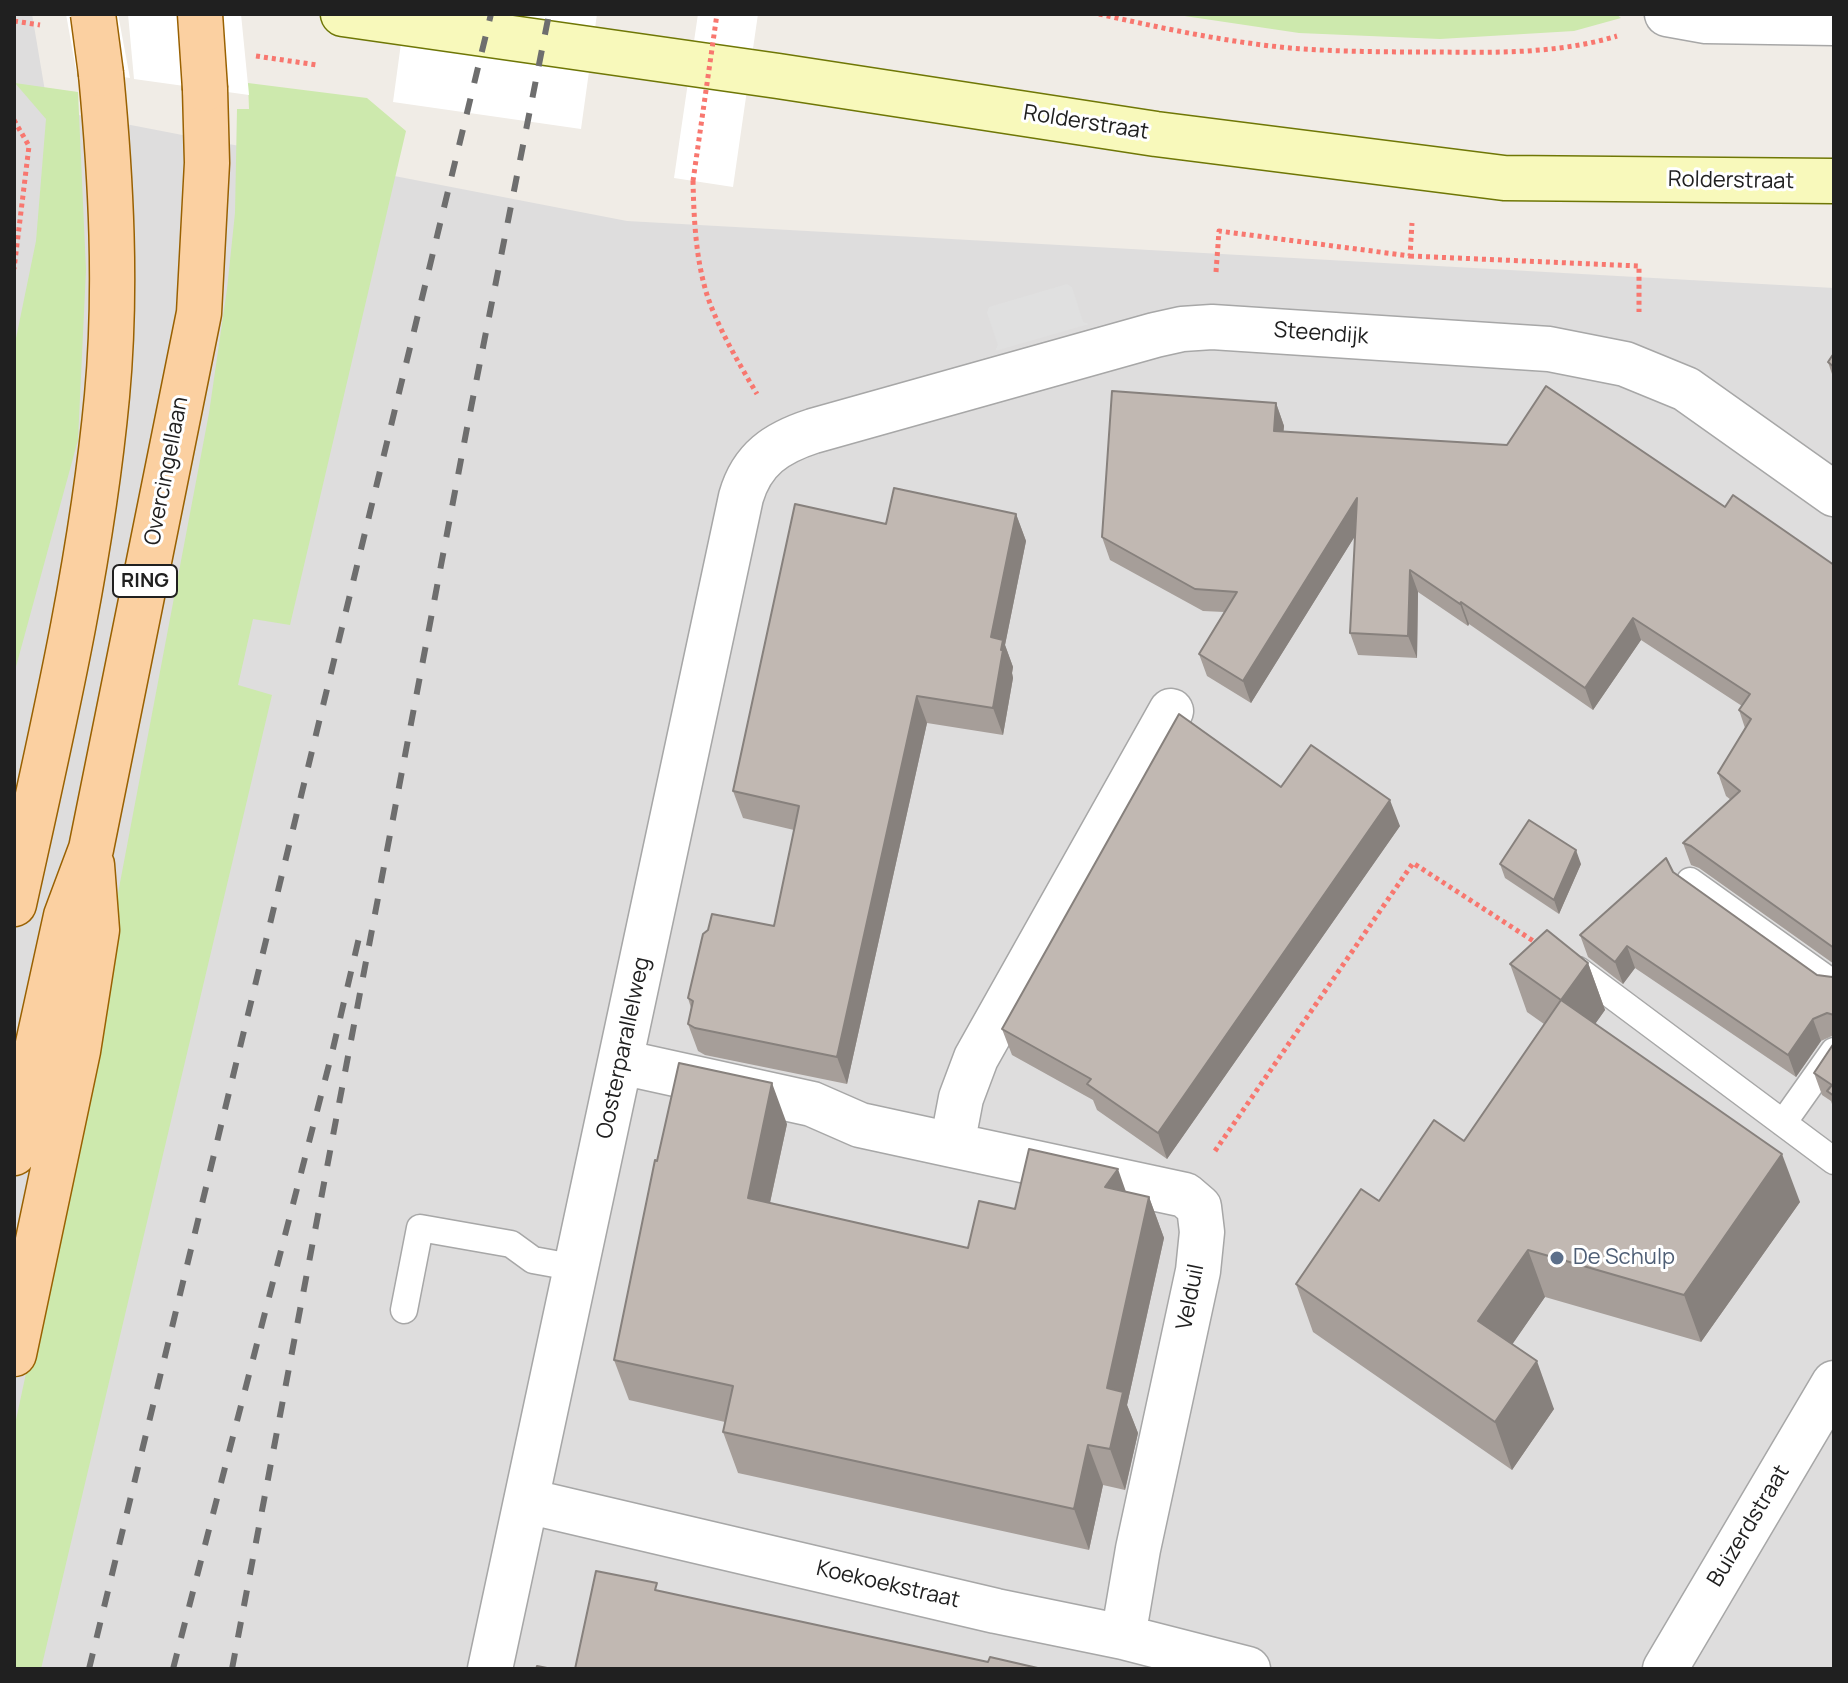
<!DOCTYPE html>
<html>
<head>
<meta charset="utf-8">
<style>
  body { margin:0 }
  #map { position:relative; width:1848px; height:1683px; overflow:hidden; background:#f0ece6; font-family:Manrope,sans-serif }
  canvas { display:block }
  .frame { position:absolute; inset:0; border:16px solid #202020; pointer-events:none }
</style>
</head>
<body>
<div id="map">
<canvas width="1848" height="1683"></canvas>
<div class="frame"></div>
</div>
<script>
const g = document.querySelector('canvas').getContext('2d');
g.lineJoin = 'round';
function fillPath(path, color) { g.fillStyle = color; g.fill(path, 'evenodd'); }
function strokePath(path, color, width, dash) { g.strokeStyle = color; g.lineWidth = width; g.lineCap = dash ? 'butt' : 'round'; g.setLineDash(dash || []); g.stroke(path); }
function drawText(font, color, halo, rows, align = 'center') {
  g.font = font + ' Manrope,sans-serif'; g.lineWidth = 6; g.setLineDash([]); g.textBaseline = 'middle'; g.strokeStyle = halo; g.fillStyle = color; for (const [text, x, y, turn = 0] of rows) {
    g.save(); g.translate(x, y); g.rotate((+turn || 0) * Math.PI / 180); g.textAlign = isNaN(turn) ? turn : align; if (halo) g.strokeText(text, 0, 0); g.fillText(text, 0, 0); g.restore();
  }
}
fillPath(new Path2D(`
  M14,14H32L48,109L627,221L1834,288V1669H14Z`), '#dedddd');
fillPath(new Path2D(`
  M1171,14H1616L1621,18L1574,31L1440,39L1299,33Z
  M15,83L78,92L86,270L78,440L14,674V348L36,241L46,119Z
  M248,83L367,98L406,131L290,625L253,619L238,685L272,695L41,1669H14V1429L61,1211L115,909L209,413L227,289L235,213L237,109H249Z`), '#cde9ad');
fillPath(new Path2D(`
  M1067,284L1072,287L1083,322L1089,324L995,351L998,345L987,313L989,307Z`), '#e0e0e0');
fillPath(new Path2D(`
  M66,14H118L130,78L76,70Z
  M128,14H241L249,95L134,79Z
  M405,14H597L581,129L393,102Z
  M698,14H758L733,187L674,178Z`), '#fff');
const service = new Path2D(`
  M1690,881L1834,984
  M1578,970L1834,1161
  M1783,1123L1834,1051
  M404,1310L420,1228L511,1244L533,1260L577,1268`);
const minor = new Path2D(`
  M1667,14L1706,21L1834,23
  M621,1062L812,1104L860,1125L952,1145
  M527,1501L996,1611L1123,1637L1248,1669
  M1123,1637L1138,1549L1198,1271L1202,1232L1199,1207L1185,1195L952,1145L961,1098L976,1058L1171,711
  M490,1669L741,497C752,459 776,443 813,431L1155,335L1182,329L1212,327L1549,349L1625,364L1686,389L1834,494
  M1665,1669L1834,1383`);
const secondary = new Path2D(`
  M343,14L778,76L1156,134L1504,178L1834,181`);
const primary = new Path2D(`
  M14,904C51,736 91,567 107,396C117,289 111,180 101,74
  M14,1153L66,916L91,849L199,313L207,163L205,89
  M14,1354L78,1051L97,930L92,865`);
strokePath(service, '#a7a7a7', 29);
strokePath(minor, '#a7a7a7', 47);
strokePath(secondary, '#6f7706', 47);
strokePath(primary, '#996102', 47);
strokePath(new Path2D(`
  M1099,14C1161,28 1226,42 1290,48C1340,52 1392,52 1442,52C1499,53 1562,53 1617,36
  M14,21L40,25
  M256,56L317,65
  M14,120L29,146L14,269
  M693,181C694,223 696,271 713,311C725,340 741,367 757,394
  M1410,256L1639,266V312
  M1216,272L1219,231L1410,256L1412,223
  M1215,1151L1413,863L1538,944`), '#f8776f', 5, [4, 4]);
strokePath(service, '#fff', 26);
strokePath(minor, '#fff', 44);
strokePath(secondary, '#f8f9bb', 44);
strokePath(primary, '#fbd0a1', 44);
strokePath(new Path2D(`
  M89,1669L491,14
  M173,1669L332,1053L361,929
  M232,1669L467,428L549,14`), '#6e6e6e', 6, [16, 16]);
const primaryBridge = new Path2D(`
  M93,14L101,74
  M200,14L205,89`);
strokePath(primaryBridge, '#996102', 47, []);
strokePath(new Path2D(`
  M693,181L717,14`), '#f8776f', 5, [4, 4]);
strokePath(primaryBridge, '#fbd0a1', 44);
fillPath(new Path2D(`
  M1834,353V380L1828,362Z
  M1276,403L1284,426L1283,431L1725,507L1834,565V964L1699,868L1691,865L1683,843L1731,800L1726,796L1718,773L1745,728L1739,710L1742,706L1641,640L1593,710L1469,624L1468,626L1418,592L1417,658L1358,655L1350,633L1355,536L1251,703L1207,676L1199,654L1224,612L1203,611L1110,560L1102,537Z
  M1016,514L1026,541L1005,645L1013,667L1012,673L1013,678L1003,735L927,723L847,1084L705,1055L698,1051L688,1024L691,1008L688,998L774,926L794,830L743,818L733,791L886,524Z
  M1281,787L1400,826L1167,1159L1097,1110L1093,1100L1012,1055L1002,1029Z
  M1500,864H1581L1559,914L1505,878Z
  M1673,872L1817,975L1832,977L1834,975V1035L1821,1041L1796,1077L1635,968L1623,984L1588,957L1580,935Z
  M1588,963L1605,1010L1595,1024L1800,1202L1701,1342L1545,1297L1512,1344L1554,1409L1512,1470L1313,1332L1296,1284L1379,1201L1464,1141L1544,1024L1527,1012L1510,964Z
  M1834,1043V1110L1831,1101L1822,1095L1814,1073Z
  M787,1124L770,1203L968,1248L1015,1209L1126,1192L1149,1197L1164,1238L1127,1405L1138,1433L1125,1490L1103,1485L1089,1550L738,1473L723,1432L725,1422L629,1400L614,1360L657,1161Z`), '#a69e99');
fillPath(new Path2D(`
  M1276,403L1284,426L1282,453L1274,431Z
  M1357,498L1365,520L1251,703L1243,681Z
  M1016,514L1026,541L1005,645L1013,667L1012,673L1013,678L1003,735L993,708L991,637Z
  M1410,570L1418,592L1417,658L1408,636Z
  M1461,602L1469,624L1468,626L1460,604Z
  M1633,618L1641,640L1593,710L1585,688Z
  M917,696L927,723L847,1084L837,1057Z
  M1390,800L1400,826L1167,1159L1158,1133Z
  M1576,850L1581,864L1559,914L1554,900Z
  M1627,946L1635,968L1623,984L1615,962Z
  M1588,963L1605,1010L1578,1048L1561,1000Z
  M1813,1019L1821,1041L1796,1077L1788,1055Z
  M772,1083L787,1124L762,1239L748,1198Z
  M1782,1154L1800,1202L1701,1342L1684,1295Z
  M1118,1169L1132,1209L1105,1187Z
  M1149,1197L1164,1238L1127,1405L1138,1433L1125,1490L1110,1449L1107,1388Z
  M1528,1250L1545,1297L1496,1368L1478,1321Z
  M1537,1361L1554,1409L1512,1470L1495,1422Z
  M1088,1445L1103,1485L1089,1550L1074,1509Z`), '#87817d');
const building = new Path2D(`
  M1834,353V367L1828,362Z
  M1546,386L1725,507L1733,495L1834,565V948L1691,846L1683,843L1740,791L1718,773L1751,719L1739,710L1750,694L1633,618L1585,688L1461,602L1460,604L1410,570L1408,636L1350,633L1357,498L1243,681L1199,654L1237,592L1195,589L1102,537L1112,391L1276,403L1274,431L1507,445Z
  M894,488L1016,514L991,637L1003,640L1001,650H1003L993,708L917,696L837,1057L695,1028L688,1024L693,1001L688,998L703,934L708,930L712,914L774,926L799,806L733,791L795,504L886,524Z
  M1179,714L1281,787L1311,745L1390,800L1158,1133L1087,1084L1091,1079L1002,1029Z
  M1529,820L1576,850L1554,900L1500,864Z
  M1666,858L1673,872L1817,975L1832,977L1834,975V1015L1827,1013L1813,1019L1788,1055L1627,946L1615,962L1580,935Z
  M1547,930L1588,963L1561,1000L1782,1154L1684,1295L1528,1250L1478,1321L1537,1361L1495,1422L1296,1284L1361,1189L1379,1201L1434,1120L1464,1141L1561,1000L1510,964Z
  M1834,1043V1096L1827,1091L1832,1085L1814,1073Z
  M679,1063L772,1083L748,1198L968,1248L979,1201L1015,1209L1029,1149L1118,1169L1105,1187L1149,1197L1107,1388L1123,1392L1110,1449L1088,1445L1074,1509L723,1432L733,1386L614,1360L655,1160L657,1161Z
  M596,1571L657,1583L655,1590L988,1662L990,1657L1042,1669H575Z
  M537,1666L552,1669H536Z`);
fillPath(building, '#c1b8b2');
strokePath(building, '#87817d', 2);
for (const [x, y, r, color] of [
  [1557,1258,8,"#5c6f8a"]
]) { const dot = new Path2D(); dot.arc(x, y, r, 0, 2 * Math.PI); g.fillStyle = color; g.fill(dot); strokePath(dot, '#fff', 3); }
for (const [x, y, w] of [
  [145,581,64]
]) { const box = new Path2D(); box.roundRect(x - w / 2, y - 16, w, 32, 6); g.fillStyle = '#fff'; g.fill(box); strokePath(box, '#202020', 2); }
drawText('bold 20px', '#202020', null, [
  ["RING",145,581]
]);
drawText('22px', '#202020', '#fff', [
  ["Rolderstraat",1086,123,9],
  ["Rolderstraat",1731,181,1],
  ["Steendijk",1321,334,4],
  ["Overcingellaan",167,471,-79],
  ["Oosterparallelweg",624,1048,-78],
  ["Velduil",1191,1297,-79],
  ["Buizerdstraat",1749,1526,-59],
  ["Koekoekstraat",888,1585,13]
]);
drawText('22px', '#4e5e75', '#fff', [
  ["De Schulp",1573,1258]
], 'left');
</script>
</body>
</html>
